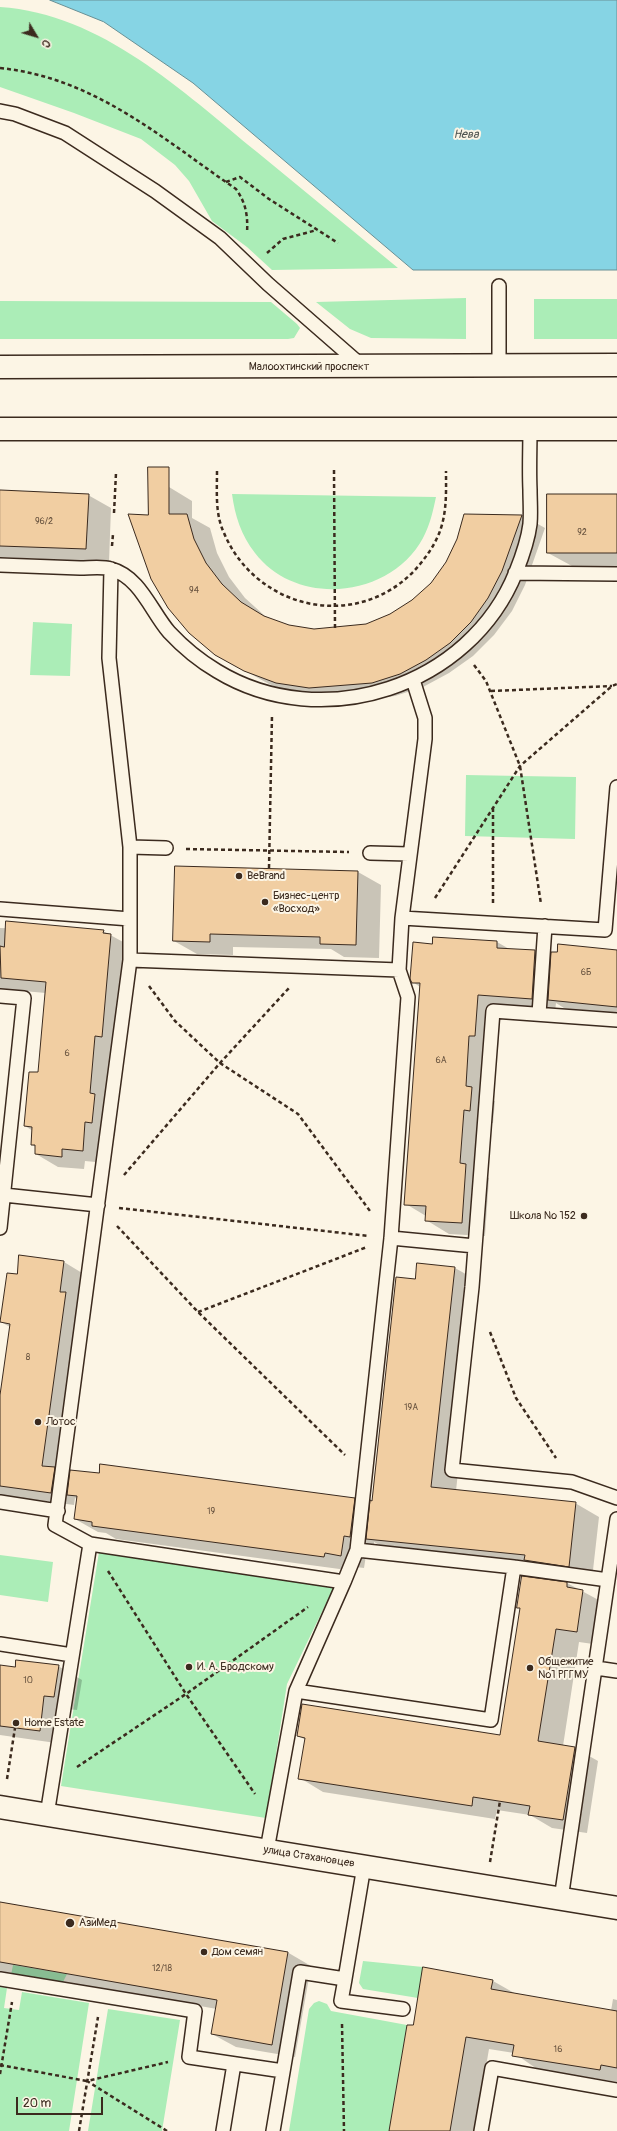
<!DOCTYPE html>
<html>
<head>
<meta charset="utf-8">
<style>
  body { margin:0 }
  #map { position:relative; width:617px; height:2131px; overflow:hidden; background:#fcf5e5; font-family:Pangolin,sans-serif }
  canvas { display:block }
  .north { position:absolute; left:16px; top:16px; width:40px; height:40px; -webkit-text-stroke:3px #fcf5e5; paint-order:stroke; rotate:128deg; font-size:11px; font-weight:700; line-height:16px; text-align:center; color:#3b2a1e }
  .north::after { content:''; display:block; margin:auto; width:14px; height:18px; background:#3b2a1e; clip-path:polygon(50% 0,100% 100%,50% 72%,0 100%) }
  .scale { position:absolute; left:16px; top:2097px; width:87px; height:18px; box-sizing:border-box; border:2px solid #3b2a1e; border-top:0; padding-left:5px; font-size:12px; line-height:14px; white-space:nowrap; color:#3b2a1e; -webkit-text-stroke:3px #fcf5e5; paint-order:stroke }
</style>
</head>
<body>
<div id="map">
<canvas width="617" height="2131"></canvas>
<div class="north">С</div>
<div class="scale">20 m</div>
</div>
<script>
const g = document.querySelector('canvas').getContext('2d');
g.lineJoin = 'round';
function fillPath(path, color) { g.fillStyle = color; g.fill(path, 'evenodd'); }
function strokePath(path, color, width, dash) { g.strokeStyle = color; g.lineWidth = width; g.lineCap = dash ? 'butt' : 'round'; g.setLineDash(dash || []); g.stroke(path); }
function drawText(font, color, halo, rows, align = 'center') {
  g.font = font + ' Pangolin,sans-serif'; g.lineWidth = 4; g.setLineDash([]); g.textBaseline = 'middle'; g.strokeStyle = halo; g.fillStyle = color; for (const [text, x, y, turn = 0] of rows) {
    g.save(); g.translate(x, y); g.rotate((+turn || 0) * Math.PI / 180); g.textAlign = isNaN(turn) ? turn : align; if (halo) g.strokeText(text, 0, 0); g.fillText(text, 0, 0); g.restore();
  }
}
fillPath(new Path2D(`
  M0,7C102,14 182,91 257,152C304,191 351,229 398,268L272,270L247,247L212,221L189,181L175,165L141,139L74,113L0,87Z
  M466,298V339L371,338L350,329L316,302Z
  M534,299H617V339H534Z
  M0,301L271,302L297,324L300,328L294,338L288,339H0Z
  M232,494L436,497C433,511 430,525 423,538C391,598 297,608 255,553C241,535 235,516 232,494Z
  M33,622L72,624L70,676L30,675Z
  M466,775L576,777L575,839L465,836Z
  M99,1552L334,1587L287,1684L266,1818L61,1786Z
  M0,1555L53,1562L48,1602L0,1595Z
  M363,1961L423,1967L418,1998L363,1989L359,1983Z
  M13,1965L67,1974L63,1982L57,1983L11,1975Z
  M0,1987L7,1988L4,2008L19,2010L22,1992L89,2003L69,2131H0Z
  M319,2001L327,2004L331,2011L407,2025L389,2131H289L309,2009L314,2003Z
  M108,2009L180,2020L162,2131H88Z`), '#abedb7');
const water = new Path2D(`
  M50,0H617V270H413L193,83L104,22Z`);
fillPath(water, '#86d4e4');
strokePath(water, '#689095', 1);
fillPath(new Path2D(`
  M169,487L192,501V518L210,528L217,553L229,577L245,598L265,616L288,626L314,630L366,625L391,615L412,601L431,583L447,562L458,539L465,515H522L545,528L525,585L512,611L494,635L473,656L449,673L423,687L395,696L359,700L300,696L269,684L240,668L149,516Z
  M0,491L88,495L111,508L109,562L0,557Z
  M617,495V566H572L548,553Z
  M358,872L381,885L379,958L344,957L331,949L233,947V955L197,954L174,941Z
  M0,928L103,931L134,948L113,1105L117,1108L115,1136L108,1135L106,1163L85,1161L84,1169L58,1167L36,1154V1147L32,1145L33,1131L25,1126L39,1073L46,993L0,989Z
  M434,938L497,942L511,950L535,951L552,961L617,951V1017L572,1013L556,1003L555,1012L501,1008L498,1049H492L489,1098L495,1101L493,1123H487L484,1175L489,1178L485,1236L449,1234L426,1220V1216L406,1204L420,987L413,982L433,945Z
  M64,1262L87,1276L66,1475L70,1478L354,1499L371,1509L416,1280L455,1268L478,1281L456,1491L575,1503L599,1517L592,1579L391,1552L374,1542V1550L367,1549L364,1568L348,1566L347,1570L116,1539L106,1533L98,1532L75,1519L77,1499L75,1498L74,1505L0,1495V1403L10,1327L1,1322L17,1275Z
  M567,1583L606,1604L600,1645L579,1642L563,1746L575,1748L598,1761L587,1833L552,1828L530,1815L497,1810L495,1819L323,1792L300,1778L306,1740L298,1736H501L521,1609L518,1607Z
  M0,1666L16,1668L58,1666L82,1680L77,1710L67,1709L63,1744L0,1735Z
  M0,1902L287,1952L311,1966L295,2057L236,2047L212,2034L217,2009L0,1971Z
  M493,1981L516,1994L611,2011L613,1999L617,2000V2082L537,2069L514,2053L489,2049L475,2131H390L414,2027Z`), '#0003');
const building = new Path2D(`
  M148,467H169V514H187L194,539L206,563L222,584L241,602L264,616L289,625L314,629L366,624L390,614L412,600L431,583L446,562L457,539L464,514L522,515L502,571L488,598L471,622L450,643L426,660L400,674L372,683L309,688L276,683L244,671L215,655L189,633L168,608L151,579L128,514L148,515Z
  M0,490L89,494L86,549L0,546Z
  M547,494H617V553H547Z
  M175,866L358,871L356,945L320,944V937L210,934V942L173,941Z
  M6,921L104,930L103,933L111,934L102,1037L95,1036L90,1093L95,1094L92,1123L85,1122L83,1151L62,1149V1157L35,1154V1145H31L32,1127L24,1126L29,1072H38L46,982L1,978L0,946L4,947Z
  M433,937L497,941V948L535,950L532,999L478,995L475,1036H469L466,1086L472,1087L470,1111L464,1110L460,1163L466,1164L462,1223L425,1221L426,1206L404,1205L420,983H412L410,979L413,942L432,944Z
  M558,944L617,950V1007L548,1000L551,952H557Z
  M19,1255L64,1261L60,1292H66L42,1466L55,1467L51,1493L0,1486V1395L10,1324L0,1322L7,1273L17,1274Z
  M417,1263L455,1267L431,1487L576,1502L569,1567L524,1560L525,1555L366,1539L370,1500L372,1501L396,1277L415,1279Z
  M100,1464L355,1498L350,1537L344,1536L341,1556L325,1553L324,1557L92,1526V1522L74,1519L77,1496L67,1495L70,1470L99,1473Z
  M522,1576L567,1582V1587L583,1590L577,1632L556,1629L538,1741L575,1747L563,1820L528,1815L530,1806L473,1797L472,1806L298,1779L305,1738L297,1736L302,1704L500,1735L520,1608H517Z
  M16,1660L59,1665L54,1697L44,1696L40,1731L0,1726V1665L15,1667Z
  M0,1902L288,1952L272,2045L211,2034L217,2000L0,1962Z
  M423,1967L493,1980L491,1989L617,2011V2068L601,2065L600,2070L512,2056L514,2045L466,2037L450,2131H389L407,2025H413Z`);
fillPath(building, '#f1cea2');
strokePath(building, '#3b2a1e', 1);
const lane = new Path2D(`
  M0,111L15,114L65,133L155,191L220,238L268,284L363,367
  M499,286V365
  M0,565C27,566 54,567 80,568C90,568 102,566 111,569C140,577 151,611 169,632C183,647 200,661 217,671C322,735 470,687 516,572C522,557 528,540 530,524C531,513 530,501 530,490C529,469 530,449 530,429
  M111,569L109,658L130,847V960L55,1525L90,1544L344,1582L357,1550L391,1238L408,997L399,970L402,918L425,739V718L413,680
  M515,573L617,574
  M130,847L166,848
  M370,853L409,854
  M0,909L130,919
  M402,918L605,930L617,787
  M130,960L399,970
  M0,996L24,998L0,1228
  M539,1014L545,926
  M617,1020L493,1011L472,1287L452,1470L572,1482L617,1498
  M4,1195L98,1205
  M391,1238L475,1246
  M0,1502L58,1511
  M357,1550L514,1567L608,1580
  M0,1644L72,1655
  M596,1668L617,1671
  M296,1691L491,1720L514,1567
  M47,1815L90,1544
  M267,1850L296,1691L344,1582
  M561,1899L617,1519
  M0,1979L195,2011L189,2057L283,2071
  M345,1979L364,1866
  M223,2131L234,2064
  M273,2131L300,1972L345,1979L341,2001L403,2009
  M481,2131L492,2068L617,2090`);
const street = new Path2D(`
  M0,1807L617,1908`);
const primary = new Path2D(`
  M0,367L617,365
  M0,429H617`);
strokePath(lane, '#3b2a1e', 16);
strokePath(street, '#3b2a1e', 25);
strokePath(primary, '#3b2a1e', 25);
strokePath(new Path2D(`
  M0,68C95,78 160,137 236,189C246,203 248,216 247,233
  M226,182L240,177L269,199L338,243
  M267,253L283,239L317,230
  M334,470L335,628
  M217,471C217,492 215,514 224,533C256,609 355,632 414,571C425,559 436,544 441,528C447,509 446,490 446,471
  M114,513L116,473
  M112,546L113,534
  M474,665L486,681L520,766L541,904
  M491,691L612,686
  M186,849L349,852
  M269,868L272,715
  M435,898L520,766L612,686L617,684
  M493,903V806
  M149,986L175,1021L220,1063L298,1114L370,1211
  M124,1175L220,1063L289,988
  M119,1208L369,1236
  M117,1226L198,1312L345,1455
  M198,1312L367,1247
  M490,1332L516,1398L556,1458
  M108,1571L186,1694L255,1794
  M77,1767L186,1694L308,1607
  M7,1779L15,1728
  M490,1862L500,1801
  M342,2024L344,2131
  M0,2065L87,2081
  M0,2074L12,2002
  M79,2131L98,2017
  M167,2131L87,2081L168,2062`), '#3b2a1e', 2.5, [4, 3]);
strokePath(lane, '#fcf5e5', 13);
strokePath(street, '#fcf5e5', 22);
strokePath(primary, '#fcf5e5', 22);
for (const [x, y, r, color] of [
  [239,876,4,"#3b2a1e"],
  [265,902,4,"#3b2a1e"],
  [584,1216,4,"#3b2a1e"],
  [38,1422,4,"#3b2a1e"],
  [189,1667,4,"#3b2a1e"],
  [530,1668,4,"#3b2a1e"],
  [16,1723,4,"#3b2a1e"],
  [70,1923,5,"#3b2a1e"],
  [204,1952,4,"#3b2a1e"]
]) { const dot = new Path2D(); dot.arc(x, y, r, 0, 2 * Math.PI); g.fillStyle = color; g.fill(dot); strokePath(dot, '#fcf5e5', 1.5); }
drawText('9px', '#68533f', null, [
  ["96/2",44,522],
  ["92",582,533],
  ["94",194,591],
  ["6Б",586,973],
  ["6",67,1054],
  ["6А",441,1061],
  ["8",28,1358],
  ["19А",411,1408],
  ["19",211,1512],
  ["10",28,1681],
  ["12/18",162,1969],
  ["16",558,2050]
]);
drawText('11px', '#3b2a1e', '#fcf5e5', [
  ["Малоохтинский проспект",309,367],
  ["улица Стахановцев",309,1857,9]
]);
drawText('11px', '#3b2a1e', '#fcf5e5', [
  ["BeBrand",247,876],
  ["Бизнес-центр",273,896],
  ["«Восход»",273,909],
  ["Школа № 152",576,1216,"right"],
  ["Лотос",46,1422],
  ["Общежитие",538,1662],
  ["№1 РГГМУ",538,1675],
  ["И. А. Бродскому",197,1667],
  ["Home Estate",24,1723],
  ["АзиМед",79,1923],
  ["Дом семян",212,1952]
], 'left');
drawText('italic 12px', '#4e5450', '#fcf5e5', [
  ["Нева",466,135]
]);
</script>
</body>
</html>
